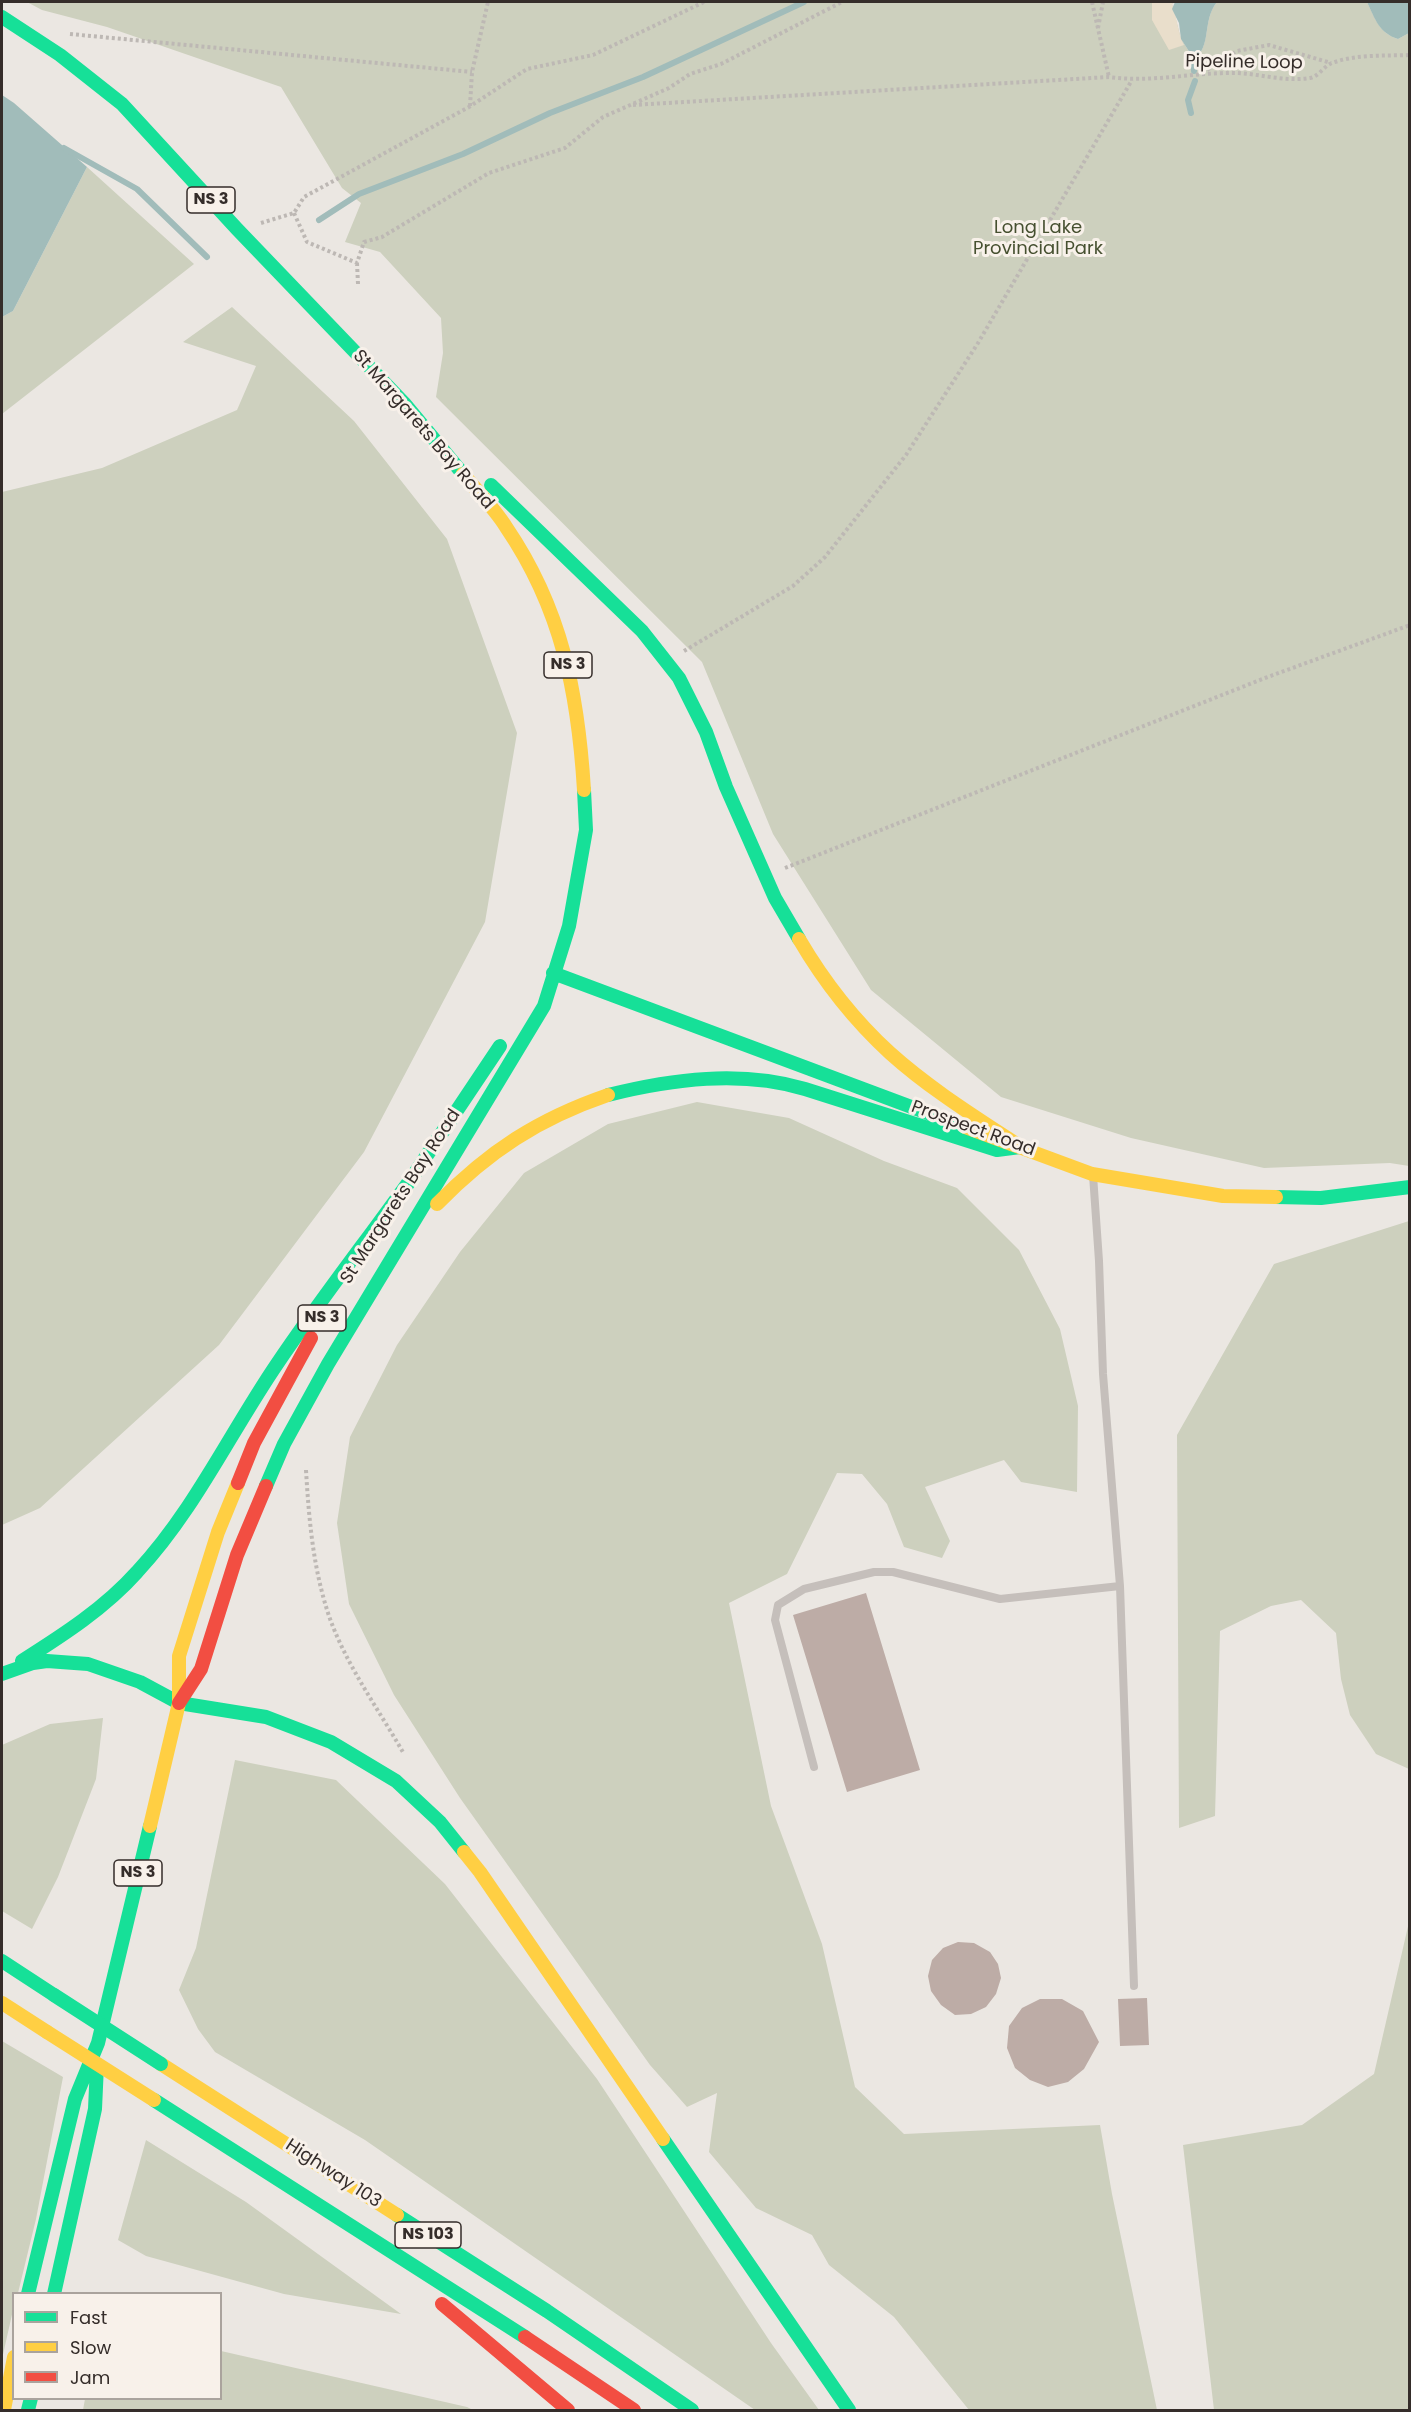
<!DOCTYPE html>
<html>
<head>
<meta charset="utf-8">
<style>
  body { margin:0 }
  #map { position:relative; width:1411px; height:2412px; overflow:hidden; background:#ebe7e2; font-family:Poppins,sans-serif }
  canvas { display:block }
  .frame { position:absolute; inset:0; border:3px solid #352d2a; pointer-events:none }
  .legend { position:absolute; left:12px; top:2292px; width:210px; height:108px; box-sizing:border-box; background:#f8f1ea; border:2px solid #aaa39d; margin:0; padding:8px 10px; list-style:none; font-size:18px; color:#352d2a }
  .legend li { display:flex; align-items:center; gap:12px; height:30px }
  .legend b { width:30px; border:2px solid #aaa39d }
</style>
</head>
<body>
<div id="map">
<canvas width="1411" height="2412"></canvas>
<div class="frame"></div>
<ul class="legend">
<li><b style="height:8px;background:#16e098"></b>Fast</li>
<li><b style="height:8px;background:#ffcf43"></b>Slow</li>
<li><b style="height:8px;background:#f24e42"></b>Jam</li>
</ul>
</div>
<script>
const g = document.querySelector('canvas').getContext('2d');
g.lineJoin = 'round';
function fillPath(path, color) { g.fillStyle = color; g.fill(path, 'evenodd'); }
function strokePath(path, color, width, dash) { g.strokeStyle = color; g.lineWidth = width; g.lineCap = dash ? 'butt' : 'round'; g.setLineDash(dash || []); g.stroke(path); }
function drawText(font, color, halo, rows, align = 'center') {
  g.font = font + ' Poppins,sans-serif'; g.lineWidth = 6; g.setLineDash([]); g.textBaseline = 'middle'; g.strokeStyle = halo; g.fillStyle = color; for (const [text, x, y, turn = 0] of rows) {
    g.save(); g.translate(x, y); g.rotate((+turn || 0) * Math.PI / 180); g.textAlign = isNaN(turn) ? turn : align; if (halo) g.strokeText(text, 0, 0); g.fillText(text, 0, 0); g.restore();
  }
}
fillPath(new Path2D(`
  M27,2H1175L1172,4L1181,39L1194,59C1212,46 1202,20 1217,2H1367C1375,18 1379,33 1398,39L1409,33V1166L1390,1163L1264,1168L1131,1138L1001,1097L871,990L773,834L702,662L436,397L443,353L441,318L380,252L345,242L361,203L342,188L281,87L107,27L42,10Z
  M87,167L194,264L2,414V317L13,311Z
  M232,307L354,421L447,539L517,733L485,922L364,1152L219,1345L40,1508L2,1525V492L102,468L237,410L256,366L183,342Z
  M697,1102L789,1118L884,1161L957,1188L1019,1250L1060,1329L1078,1406L1077,1492L1021,1482L1004,1460L925,1487L950,1541L942,1558L904,1547L887,1504L862,1474L837,1473L787,1574L729,1603L771,1806L822,1944L855,2087L904,2134L1100,2125L1112,2194L1157,2410H969L894,2317L829,2265L812,2235L756,2208L709,2152L717,2093L687,2107L650,2065L460,1798L394,1695L349,1604L337,1523L350,1437L397,1345L460,1252L524,1173L608,1124Z
  M1409,1221V1769L1376,1754L1350,1715L1341,1679L1336,1633L1301,1600L1271,1606L1220,1631L1215,1816L1179,1828L1177,1435L1274,1264Z
  M103,1718L96,1779L58,1877L32,1929L2,1911V1745L50,1724Z
  M235,1760L336,1780L445,1884L597,2079L771,2343L819,2410H755L365,2140L215,2052L198,2029L179,1990L196,1948Z
  M1409,1922V2410H1214L1183,2145L1302,2125L1374,2074Z
  M2,2041L63,2077L36,2219L18,2293L14,2294L13,2310L2,2359Z
  M146,2140L246,2202L401,2314L284,2294L146,2256L118,2240Z
  M221,2351L467,2407L473,2410H83L85,2399L220,2398Z`), '#cdd0be');
fillPath(new Path2D(`
  M1152,2H1175L1172,4C1177,18 1178,34 1184,45L1169,50L1152,20Z`), '#e9decb');
fillPath(new Path2D(`
  M1175,2H1217C1202,20 1212,47 1194,59L1181,39L1179,23L1172,9Z
  M1367,2H1409V33L1398,39C1379,33 1375,19 1367,2Z
  M2,95L14,103L87,167L13,311L2,317Z`), '#a1bcba');
strokePath(new Path2D(`
  M1194,59V71
  M1191,113L1188,100L1195,81
  M64,148L137,189L207,257
  M319,220L359,194L463,154L550,113L643,77L804,2`), '#a1bcba', 6);
fillPath(new Path2D(`
  M866,1593L920,1770L847,1792L793,1615Z
  M958,1942L974,1943L990,1952L998,1964L1001,1978L996,1994L986,2007L971,2014L955,2015L941,2005L931,1991L928,1976L932,1960L943,1948Z
  M1147,1998L1149,2045L1120,2046L1118,1999Z
  M1040,1999H1062L1083,2011L1099,2042L1084,2069L1068,2082L1048,2087L1030,2080L1015,2068L1007,2048L1009,2026L1022,2008Z`), '#bdaca6');
strokePath(new Path2D(`
  M1092,2L1109,77
  M1098,28L1103,2
  M70,34L472,72
  M1202,73L1237,51L1269,45L1331,63
  M633,105L1109,77C1151,83 1194,72 1237,73C1261,74 1285,82 1310,78C1318,77 1324,66 1332,63C1356,54 1385,56 1410,55
  M470,106L472,72L488,2
  M294,213L307,242L357,263L364,242L382,237L489,173L565,148L603,117L669,88L690,74L721,64L842,2
  M261,223L294,213L304,197L469,107L527,69L593,55L704,2
  M357,263L358,284
  M684,651L793,586L825,557L906,455L978,343L1132,80
  M785,868L1265,678L1410,625
  M306,1470C309,1520 313,1568 329,1616C346,1665 379,1710 404,1754`), '#bdb8b4', 4, [3, 3]);
strokePath(new Path2D(`
  M1093,1175L1099,1261L1103,1374L1120,1586L1134,1986
  M814,1767L775,1620L778,1605L804,1589L874,1572H893L1000,1599L1120,1586`), '#c5bfbb', 8);
strokePath(new Path2D(`
  M2,17L60,55L122,104L237,229L404,403L463,474
  M491,485L642,631L679,678L706,732L726,787L775,898L799,939
  M553,973L965,1127
  M608,1095C672,1079 741,1070 805,1089L997,1150L1020,1147
  M401,1194L500,1046
  M1276,1197L1321,1198L1410,1187
  M266,1486L284,1444L328,1364L544,1006L569,926L586,830L584,790
  M22,1661C63,1635 105,1608 137,1572C194,1511 230,1433 277,1364C320,1300 368,1239 413,1176
  M2,1674L33,1663L47,1661L88,1664L140,1682L179,1703L266,1717L331,1742L396,1781L440,1822L464,1852
  M2,1961L54,1995
  M154,2100L525,2337
  M663,2139L849,2410
  M397,2215L547,2311L692,2410
  M28,2294L75,2099L98,2043L150,1826
  M54,2294L95,2109L97,2065
  M28,2410L31,2398`), '#16e098', 14);
strokePath(new Path2D(`
  M463,474C477,491 494,508 506,527C562,609 578,693 584,790
  M799,939C823,980 855,1021 890,1053C930,1089 977,1118 1021,1147
  M965,1127L1092,1174L1223,1196L1276,1197
  M437,1204C489,1151 538,1119 608,1095
  M150,1826L179,1703V1656L218,1532L238,1483
  M464,1852L480,1872L663,2139
  M2,2003L47,2032
  M161,2064L397,2215
  M4,2410L14,2357`), '#ffcf43', 14);
strokePath(new Path2D(`
  M238,1483L254,1443L311,1338
  M179,1703L201,1669L237,1555L266,1486
  M442,2304L568,2410
  M525,2337L634,2410`), '#f24e42', 14);
strokePath(new Path2D(`
  M54,1995L161,2064`), '#16e098', 14);
strokePath(new Path2D(`
  M47,2032L154,2100`), '#ffcf43', 14);
for (const [x, y, w] of [
  [211,200,48],
  [568,665,48],
  [322,1318,48],
  [138,1873,48],
  [428,2235,66]
]) { const box = new Path2D(); box.roundRect(x - w / 2, y - 13, w, 26, 4.5); g.fillStyle = '#f8f1ea'; g.fill(box); strokePath(box, '#352d2a', 1.5); }
drawText('bold 16px', '#352d2a', null, [
  ["NS 3",211,200],
  ["NS 3",568,665],
  ["NS 3",322,1318],
  ["NS 3",138,1873],
  ["NS 103",428,2235]
]);
drawText('18px', '#352d2a', '#f8f1ea', [
  ["Pipeline Loop",1244,63,1],
  ["St Margarets Bay Road",423,430,49],
  ["Prospect Road",973,1129,20],
  ["St Margarets Bay Road",401,1197,-57],
  ["Highway 103",333,2174,33]
]);
drawText('18px', '#465030', '#f8f1ea', [
  ["Long Lake",1038,228],
  ["Provincial Park",1038,249]
]);
</script>
</body>
</html>
